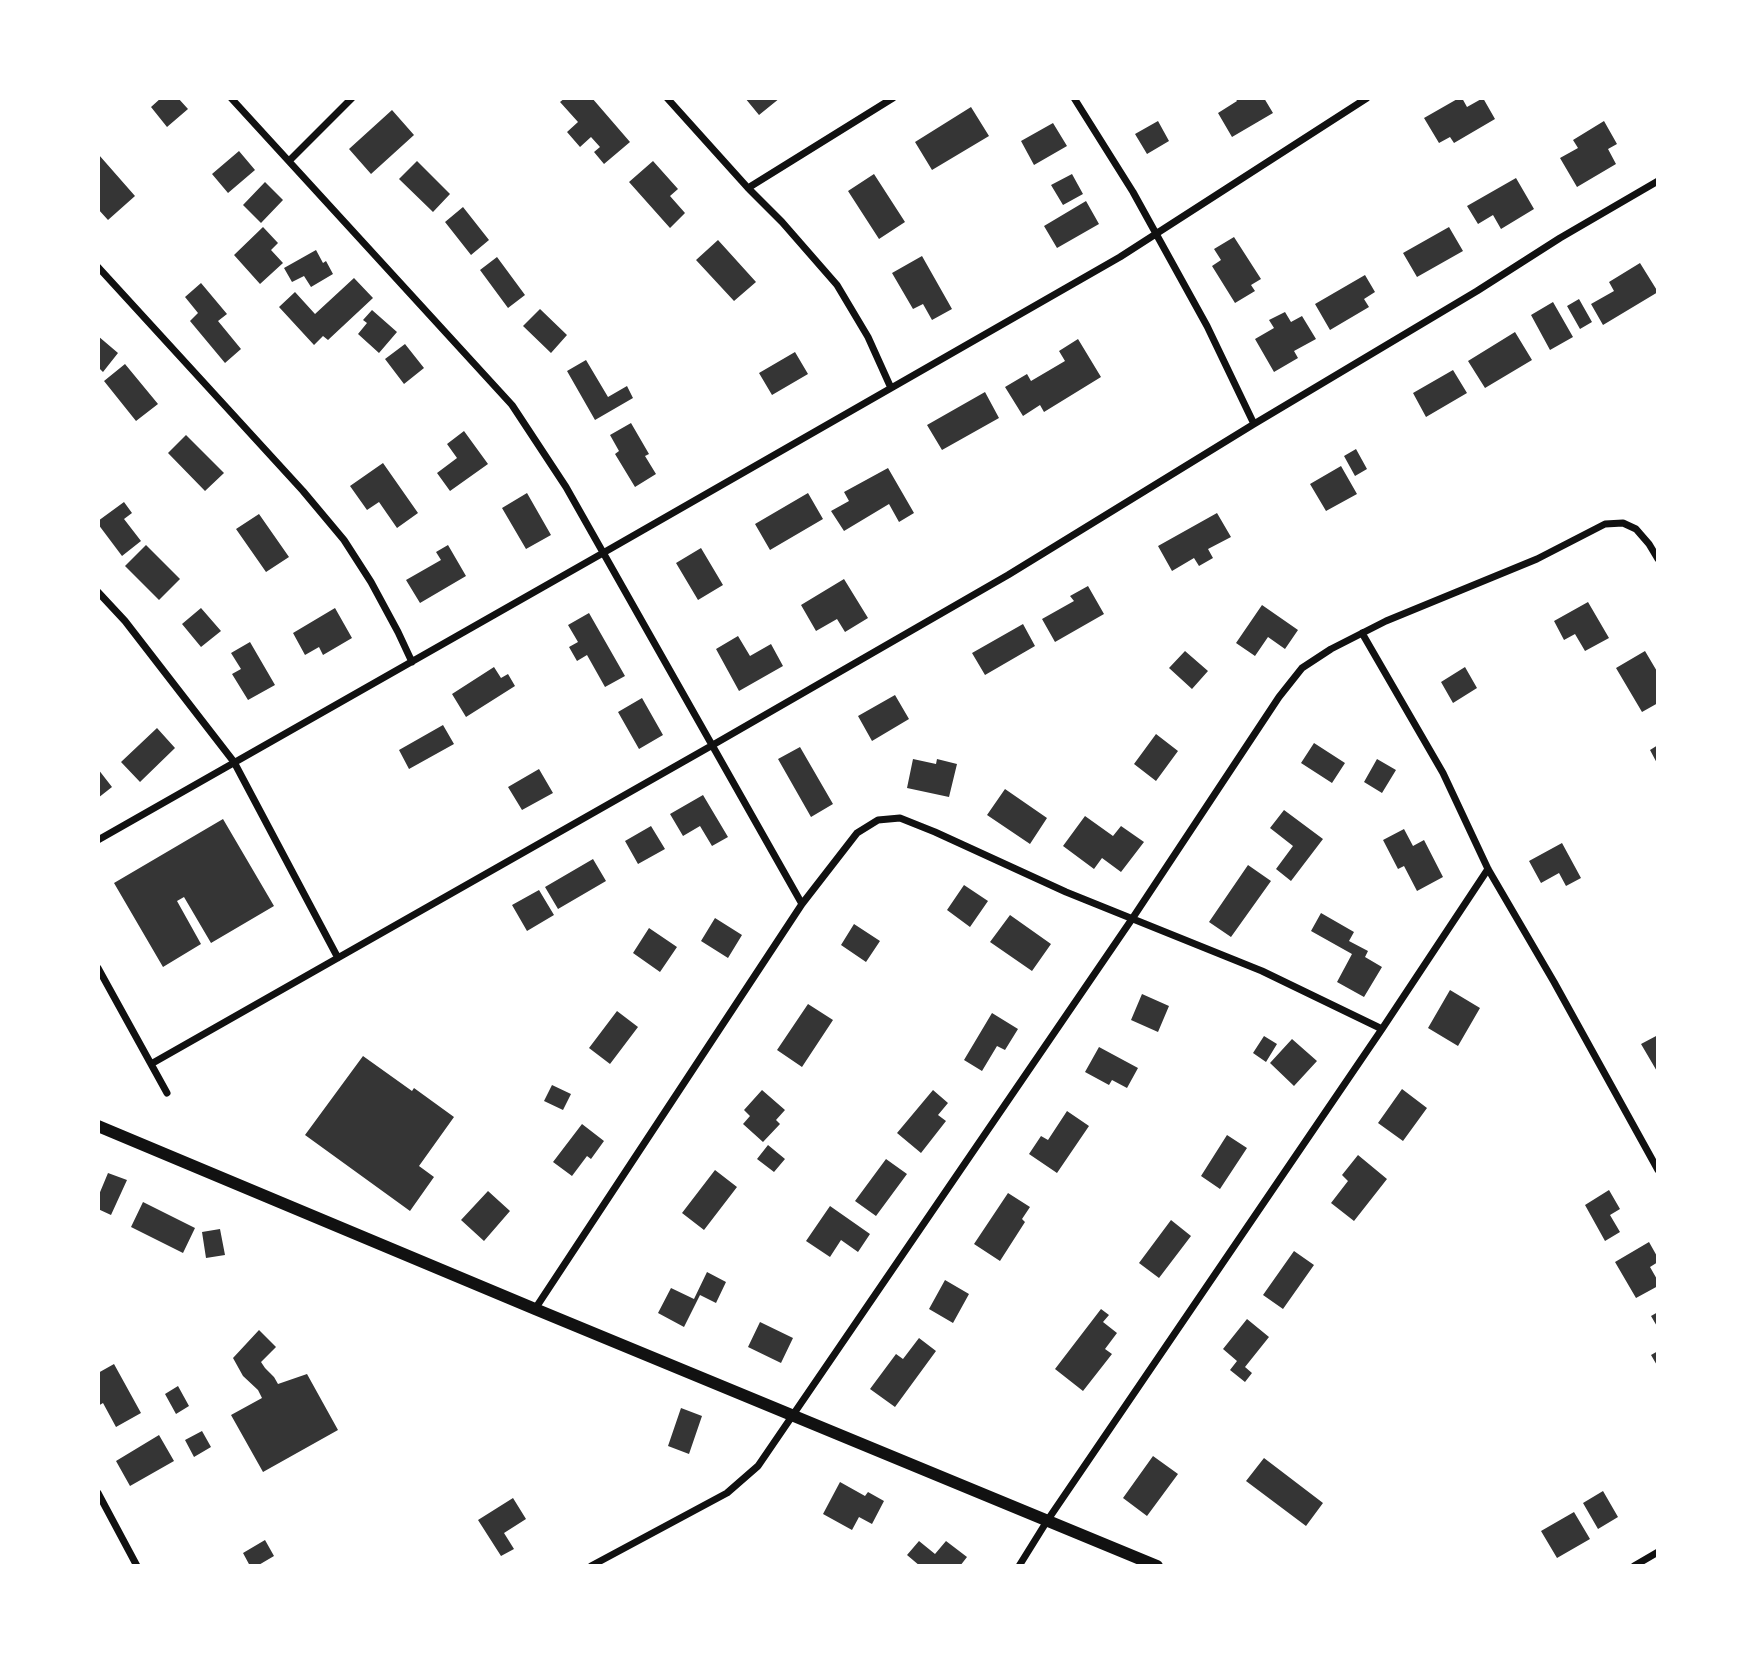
<!DOCTYPE html>
<html>
<head>
<meta charset="utf-8">
<style>
  body { margin:0 }
  #map { position:relative; width:1756px; height:1664px; overflow:hidden; background:#fff; font-family:Georgia,serif }
  canvas { display:block }
  .frame { position:absolute; inset:0; border:100px solid #fff; pointer-events:none }
</style>
</head>
<body>
<div id="map">
<canvas width="1756" height="1664"></canvas>
<div class="frame"></div>
</div>
<script>
const g = document.querySelector('canvas').getContext('2d');
g.lineJoin = 'round';
function fillPath(path, color) { g.fillStyle = color; g.fill(path, 'evenodd'); }
function strokePath(path, color, width, dash) { g.strokeStyle = color; g.lineWidth = width; g.lineCap = dash ? 'butt' : 'round'; g.setLineDash(dash || []); g.stroke(path); }
fillPath(new Path2D(`
  M161,98H178L188,109L167,127L151,107Z
  M565,98H592L630,142L604,164L594,152L600,147L591,137L580,147L567,132L578,122L560,102Z
  M745,98H780L759,115Z
  M1235,98H1264L1273,113L1232,137L1218,113L1237,101Z
  M1459,98H1462L1467,107L1483,98L1495,119L1454,143L1450,137L1439,143L1424,118Z
  M971,107L989,136L932,170L915,142Z
  M392,110L414,135L371,174L349,149Z
  M1158,121L1169,141L1147,154L1135,134Z
  M1604,121L1617,144L1608,149L1616,164L1577,187L1560,158L1578,148L1573,140Z
  M1053,123L1067,146L1034,165L1021,141Z
  M239,151L255,170L228,193L212,174Z
  M99,155L135,196L108,220L98,209V157Z
  M417,161L450,194L433,212L399,179Z
  M653,161L678,189L670,196L685,213L670,228L629,182Z
  M874,174L905,222L879,239L848,191Z
  M1072,174L1083,194L1063,205L1051,185Z
  M1516,178L1534,209L1501,229L1493,215L1478,224L1467,206Z
  M265,182L283,200L261,223L243,205Z
  M1086,201L1099,224L1057,248L1044,226Z
  M463,207L489,240L471,255L445,222Z
  M263,227L278,243L271,250L283,263L260,284L234,255Z
  M1449,227L1463,251L1417,277L1403,253Z
  M1234,237L1261,279L1251,285L1255,291L1235,303L1212,266L1221,260L1214,249Z
  M718,240L756,282L734,301L696,260Z
  M316,250L323,263L326,261L333,274L311,287L304,276L292,282L284,268Z
  M922,256L952,309L932,320L923,304L913,309L892,273Z
  M497,257L525,295L508,308L480,270Z
  M1640,263L1658,292L1603,325L1591,304L1614,291L1609,282Z
  M1365,275L1375,292L1364,299L1369,307L1330,330L1315,304Z
  M354,278L373,298L328,340L323,336L314,345L279,307L295,292L315,314Z
  M201,283L227,314L218,321L241,349L225,363L190,321L198,313L185,297Z
  M1579,299L1592,322L1580,329L1567,306Z
  M1553,302L1573,337L1550,350L1531,315Z
  M540,309L567,335L551,353L523,326Z
  M372,310L397,332L379,353L358,334L367,323L363,320Z
  M1285,312L1291,322L1302,316L1316,339L1294,351L1298,358L1274,372L1255,339L1274,328L1269,320Z
  M1515,332L1532,360L1485,388L1468,361Z
  M98,336L118,353L103,372L98,367Z
  M1078,339L1101,377L1044,412L1040,405L1023,416L1005,387L1027,374L1031,381L1065,361L1059,351Z
  M405,344L424,368L404,384L385,359Z
  M795,352L808,374L772,395L759,373Z
  M586,360L608,397L627,386L633,398L595,420L567,371Z
  M125,364L158,404L136,421L104,381Z
  M1453,370L1467,393L1426,417L1413,393Z
  M985,392L999,418L942,450L927,425Z
  M631,423L649,454L645,456L656,474L635,487L615,454L619,451L610,435Z
  M464,431L488,464L450,491L437,473L457,458L447,444Z
  M186,435L224,473L205,491L168,453Z
  M1356,449L1367,469L1355,476L1344,456Z
  M383,463L418,513L397,528L379,502L367,510L350,486Z
  M1341,466L1357,494L1326,511L1310,484Z
  M888,468L914,513L899,522L889,504L844,531L831,511L849,501L844,492Z
  M527,493L551,535L526,549L502,508Z
  M808,493L823,519L770,550L755,524Z
  M124,502L132,513L124,519L141,541L122,556L98,524V521Z
  M1217,513L1231,537L1208,549L1213,558L1199,566L1194,558L1172,571L1158,546Z
  M259,514L289,557L266,572L236,529Z
  M146,545L180,579L159,600L125,566Z
  M448,545L466,576L420,603L406,580L441,560L436,552Z
  M701,548L723,585L698,600L676,563Z
  M844,579L868,618L845,632L837,619L816,631L801,605Z
  M1088,586L1104,614L1055,642L1042,619L1074,601L1070,596Z
  M1588,602L1609,638L1585,651L1575,634L1564,640L1554,621Z
  M1262,605L1298,630L1285,649L1268,637L1255,656L1236,643Z
  M201,608L221,631L201,647L182,624Z
  M335,608L352,638L323,655L319,647L305,655L293,633Z
  M589,613L625,676L605,687L587,655L577,661L569,647L578,642L568,625Z
  M1023,624L1035,646L985,675L972,653Z
  M738,636L750,656L771,644L783,666L739,691L716,649Z
  M250,642L275,685L248,700L232,674L241,669L231,653Z
  M1185,651L1208,671L1192,689L1169,668Z
  M1645,651L1658,673V703L1642,712L1616,668Z
  M494,667L501,678L508,674L515,686L466,717L452,694Z
  M1465,667L1477,688L1453,703L1441,682Z
  M895,695L909,719L872,741L858,716Z
  M642,698L663,735L639,749L618,712Z
  M443,725L454,744L409,769L399,750Z
  M157,728L175,748L140,782L121,762Z
  M1156,734L1178,751L1156,781L1134,764Z
  M1314,743L1345,763L1332,783L1301,763Z
  M1658,745V765L1650,750Z
  M800,747L833,804L811,817L778,759Z
  M913,759L936,764L937,759L957,764L949,797L907,788Z
  M1377,759L1396,770L1382,793L1364,782Z
  M98,769L112,787L98,798Z
  M539,769L553,793L522,810L508,787Z
  M1005,789L1047,818L1030,844L987,815Z
  M703,795L728,837L712,846L700,826L683,836L670,814Z
  M1284,810L1323,839L1291,881L1276,869L1293,846L1270,828Z
  M1085,816L1113,836L1121,826L1144,842L1121,872L1102,858L1094,869L1063,846Z
  M223,819L274,906L211,943L184,897L177,901L201,944L163,967L114,883Z
  M651,826L665,849L638,864L625,841Z
  M1404,829L1413,846L1424,840L1443,877L1417,891L1404,866L1398,869L1383,840Z
  M1562,843L1581,878L1566,886L1559,873L1541,883L1529,861Z
  M593,859L606,881L558,909L545,887Z
  M1248,865L1271,881L1231,937L1209,922Z
  M964,885L988,901L970,927L947,910Z
  M539,890L554,915L527,931L512,905Z
  M1321,913L1354,932L1349,941L1368,951L1365,957L1382,967L1364,997L1337,982L1352,954L1311,931Z
  M1010,915L1051,944L1032,971L990,942Z
  M715,918L742,935L728,958L701,941Z
  M854,924L880,941L866,962L841,945Z
  M649,928L677,947L660,972L633,953Z
  M1450,990L1480,1008L1458,1046L1428,1028Z
  M1142,994L1169,1006L1158,1032L1131,1020Z
  M808,1004L833,1020L802,1067L777,1050Z
  M617,1011L638,1027L610,1064L589,1048Z
  M992,1013L1018,1029L1005,1050L997,1046L982,1071L964,1060Z
  M1658,1035V1073L1641,1044Z
  M1264,1036L1277,1044L1266,1062L1253,1053Z
  M1292,1039L1317,1061L1294,1086L1270,1063Z
  M1099,1047L1138,1068L1127,1088L1112,1080L1109,1085L1085,1072Z
  M363,1056L412,1091L414,1088L454,1117L419,1166L434,1177L410,1211L305,1135Z
  M552,1085L571,1094L563,1110L544,1101Z
  M1402,1089L1427,1108L1403,1141L1378,1123Z
  M762,1090L785,1110L776,1120L780,1124L763,1142L743,1124L750,1116L744,1110Z
  M933,1090L948,1103L938,1115L946,1121L921,1153L897,1133Z
  M1067,1111L1089,1126L1057,1173L1029,1154L1041,1136L1048,1140Z
  M582,1124L604,1141L591,1159L587,1156L572,1176L553,1162Z
  M1227,1135L1247,1148L1220,1189L1201,1176Z
  M768,1145L785,1159L774,1172L757,1159Z
  M1358,1155L1387,1179L1354,1221L1331,1203L1348,1181L1342,1175Z
  M886,1159L907,1174L876,1216L855,1201Z
  M715,1170L737,1187L704,1230L682,1213Z
  M108,1173L127,1180L111,1215L98,1209V1197Z
  M1609,1190L1620,1209L1610,1215L1620,1232L1605,1241L1585,1205Z
  M488,1191L510,1211L484,1241L461,1220Z
  M1008,1193L1030,1207L1022,1219L1025,1222L1000,1261L974,1244Z
  M143,1202L195,1228L183,1253L131,1227Z
  M830,1206L870,1234L858,1252L841,1240L830,1257L806,1241Z
  M1171,1220L1191,1236L1159,1278L1139,1263Z
  M220,1229L225,1255L206,1258L202,1232Z
  M1649,1242L1658,1258V1262L1650,1267L1658,1281V1286L1636,1298L1615,1262Z
  M1294,1251L1314,1265L1283,1309L1263,1295Z
  M707,1272L726,1282L716,1303L700,1295L684,1327L658,1313L671,1288L694,1299Z
  M945,1280L969,1294L953,1323L929,1309Z
  M1101,1309L1109,1315L1103,1322L1117,1333L1105,1349L1112,1354L1083,1391L1055,1369Z
  M1658,1312V1328L1651,1316Z
  M1247,1319L1269,1337L1245,1367L1252,1373L1245,1382L1230,1370L1237,1361L1223,1349Z
  M760,1322L793,1338L781,1363L748,1347Z
  M259,1330L276,1347L261,1362L265,1368L274,1377L278,1384L307,1374L338,1430L263,1472L231,1415L262,1398L258,1390L243,1376L233,1358Z
  M919,1338L936,1351L895,1407L870,1389L896,1354L903,1359Z
  M1658,1351V1367L1651,1355Z
  M114,1364L141,1413L116,1427L103,1403L98,1406V1373Z
  M178,1386L189,1406L176,1414L165,1394Z
  M681,1408L702,1416L689,1454L668,1446Z
  M202,1431L211,1447L194,1457L185,1440Z
  M159,1435L174,1461L130,1486L116,1461Z
  M1153,1456L1178,1474L1147,1516L1123,1498Z
  M1264,1458L1323,1503L1306,1526L1246,1481Z
  M840,1482L865,1496L868,1492L884,1501L872,1524L859,1517L852,1530L823,1514Z
  M1603,1491L1618,1517L1598,1529L1583,1503Z
  M513,1498L526,1519L504,1533L514,1549L501,1556L478,1520Z
  M1574,1512L1590,1539L1557,1558L1541,1531Z
  M265,1540L274,1556L257,1566H250L243,1553Z
  M919,1541L935,1554L946,1541L967,1557L960,1566H920L907,1555Z`), '#353535');
strokePath(new Path2D(`
  M231,98L512,405L566,487L802,904
  M667,98L748,188L782,222L837,285L868,337L891,388
  M1074,98L1133,192L1207,326L1254,424
  M289,161L352,98
  M748,188L893,98
  M98,267L303,491L344,540L371,582L398,632L412,662
  M98,592L125,621L234,762L338,958
  M1362,633L1443,773L1488,869L1554,982L1658,1170
  M98,840L603,553L1120,257L1367,98
  M98,968L167,1093
  M151,1064L711,746L1008,575L1254,424L1477,291L1560,238L1658,181
  M535,1309L802,904L857,833L878,820L900,818L935,832L1066,892L1262,971L1382,1029
  M98,1493L137,1566
  M591,1566L727,1493L758,1466L1132,919L1279,697L1302,668L1331,649L1386,621L1537,559L1605,524L1623,523L1636,529L1649,544L1658,559
  M1019,1566L1047,1521L1382,1029L1488,869
  M1634,1566L1658,1552`), '#111', 7);
strokePath(new Path2D(`
  M98,1126L535,1309L1157,1566`), '#111', 12);
</script>
</body>
</html>
